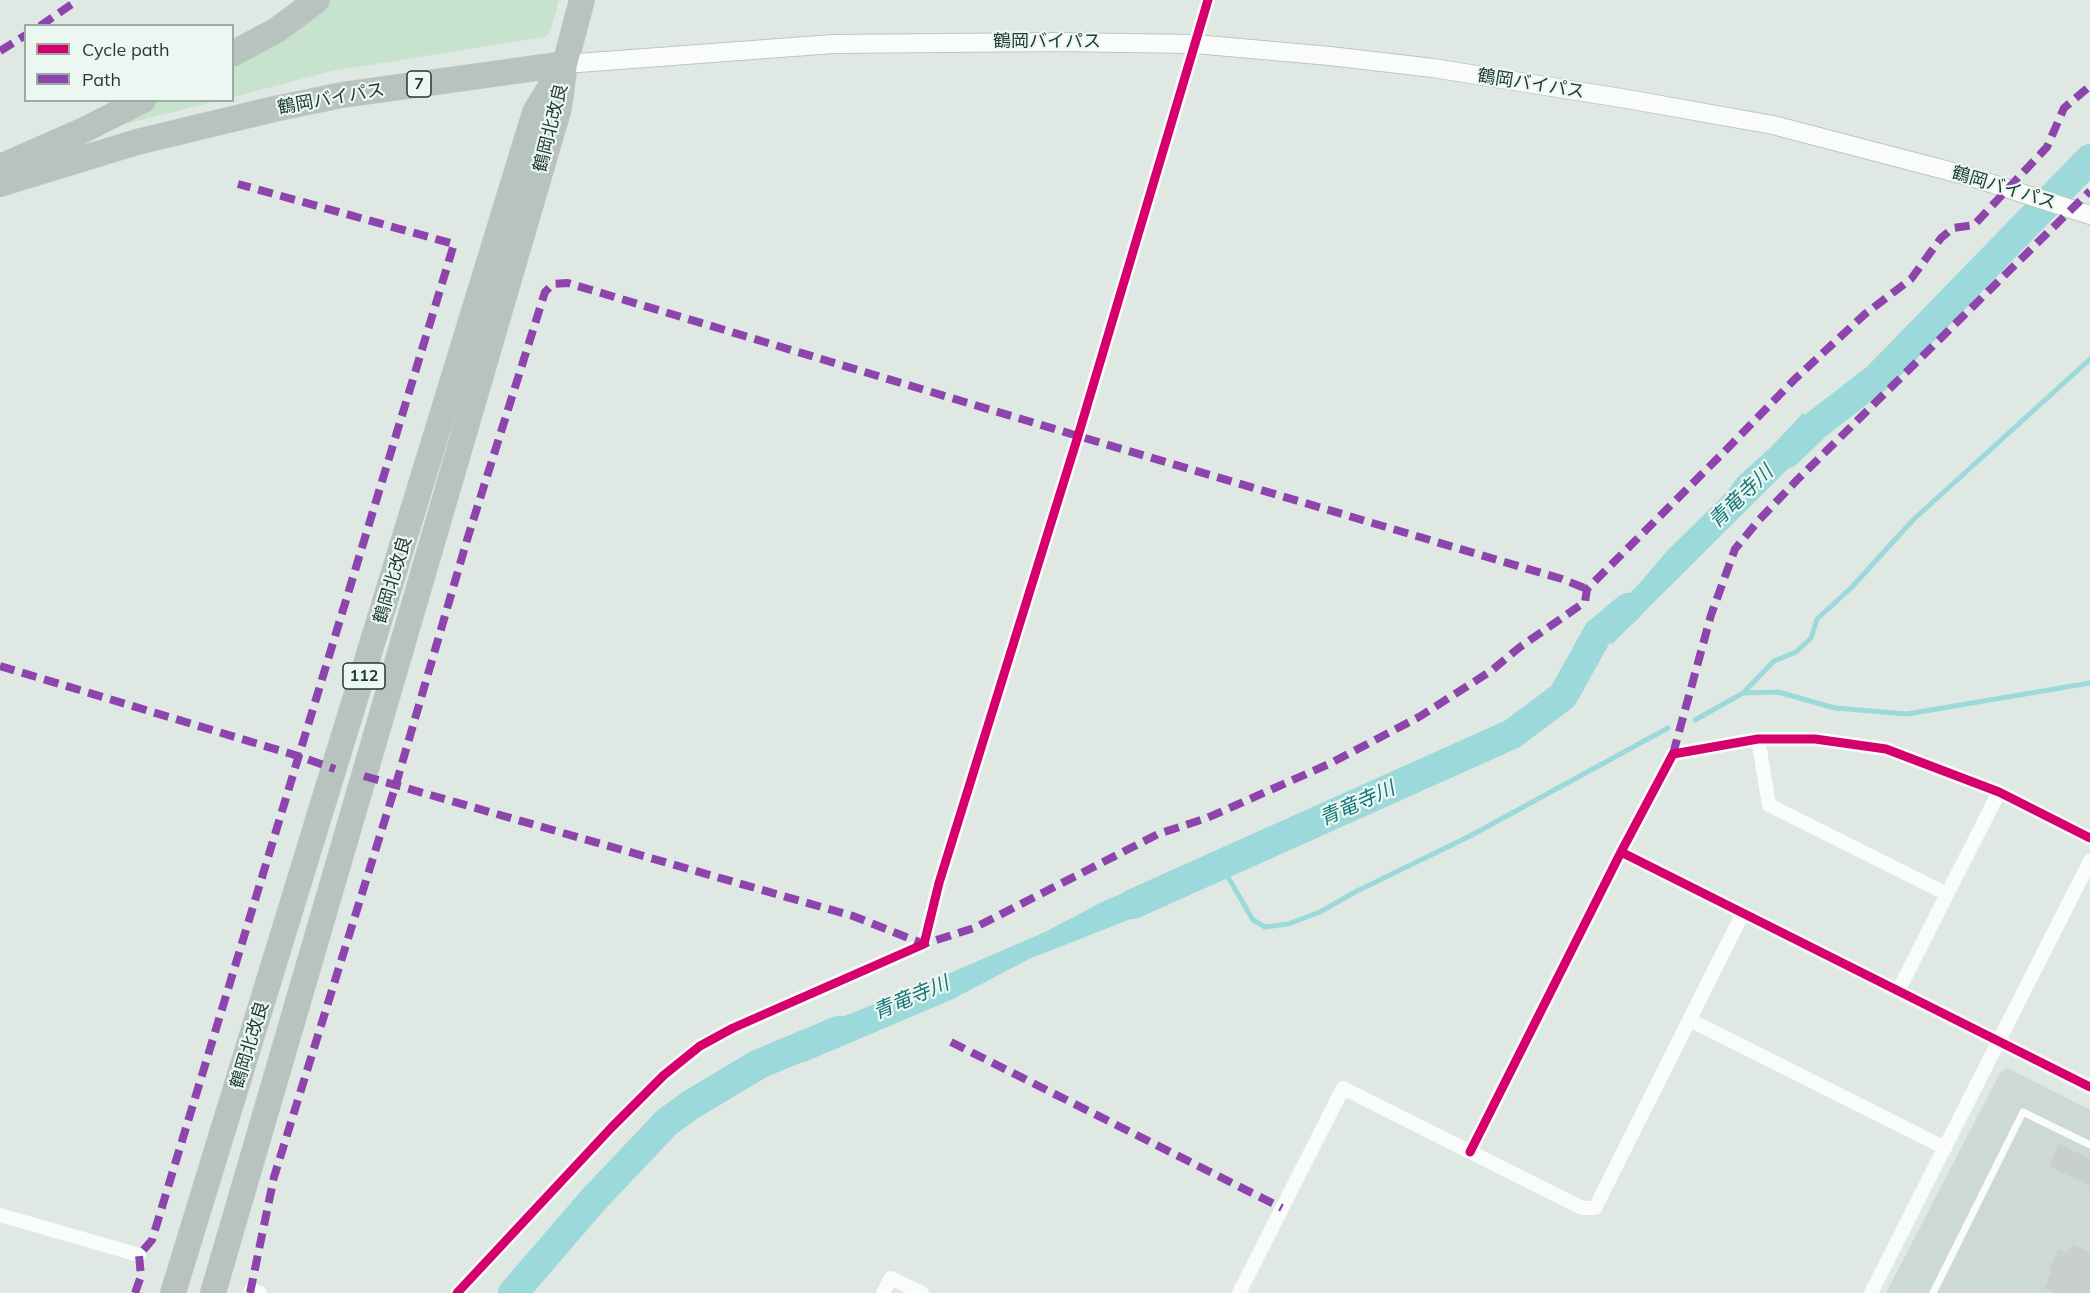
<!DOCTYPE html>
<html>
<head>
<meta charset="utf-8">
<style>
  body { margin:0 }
  #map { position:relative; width:2090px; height:1293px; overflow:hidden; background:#e0e8e4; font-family:Mulish,sans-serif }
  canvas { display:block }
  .legend { position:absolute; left:24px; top:24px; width:210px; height:78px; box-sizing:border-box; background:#edf7f1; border:2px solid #9aaca4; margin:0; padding:8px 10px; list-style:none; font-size:18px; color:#1e3b30 }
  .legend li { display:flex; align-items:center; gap:12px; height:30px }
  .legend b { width:30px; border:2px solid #9aaca4 }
</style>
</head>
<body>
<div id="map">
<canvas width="2090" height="1293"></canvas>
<ul class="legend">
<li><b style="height:8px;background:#d6006c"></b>Cycle path</li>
<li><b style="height:8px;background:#8e44ad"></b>Path</li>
</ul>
</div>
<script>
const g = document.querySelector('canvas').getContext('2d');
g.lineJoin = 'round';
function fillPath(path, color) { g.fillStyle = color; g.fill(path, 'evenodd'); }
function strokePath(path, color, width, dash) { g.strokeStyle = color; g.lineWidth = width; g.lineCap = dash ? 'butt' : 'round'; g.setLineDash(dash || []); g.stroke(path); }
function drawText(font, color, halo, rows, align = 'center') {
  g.font = font + ' Mulish,"Noto Sans JP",sans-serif'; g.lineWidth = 4.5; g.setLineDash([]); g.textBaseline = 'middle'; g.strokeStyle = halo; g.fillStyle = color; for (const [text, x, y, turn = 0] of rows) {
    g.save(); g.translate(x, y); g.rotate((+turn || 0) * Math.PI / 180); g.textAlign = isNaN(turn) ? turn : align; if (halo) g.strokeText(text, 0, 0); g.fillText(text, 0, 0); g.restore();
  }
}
fillPath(new Path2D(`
  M2008,1068L2090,1110V1293H1886L2000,1073Z`), '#cdd9d3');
fillPath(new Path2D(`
  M309,0H559L550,32L544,37L332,71L233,97V50Z
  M156,101H217L118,126Z`), '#c7e2cd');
fillPath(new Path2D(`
  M1803,413L1825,432L1612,644L1592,629L1638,585L1668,550L1728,491L1737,478L1772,446Z
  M1162,877L1174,899L1141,915L1029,959L953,999L805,1062L796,1038L824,1024L920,986L1045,932L1104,901Z`), '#9cd9da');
strokePath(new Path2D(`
  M1743,693L1778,692L1835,708L1907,714L2090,683
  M1695,720L1743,693L1774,661L1796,652L1811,638L1817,619L1852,587L1913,520L2090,359
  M1221,865L1253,920L1265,927L1288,924L1320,912L1355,892L1470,836L1668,728`), '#9cd9da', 5);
strokePath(new Path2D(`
  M1787,453L1816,425L1878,377L2090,159
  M1133,904L1512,734L1563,696L1598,633L1628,608
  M513,1293L594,1199L667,1122L692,1104L759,1064L838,1031`), '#9cd9da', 30);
fillPath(new Path2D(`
  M2059,1144L2090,1159V1186L2049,1166Z
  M2072,1244L2090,1252V1293H2055L2044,1288L2052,1272L2049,1270L2058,1249L2067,1253Z`), '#c9d0cc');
const secondary = new Path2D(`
  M565,64L833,44L1055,42L1195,44L1330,56L1433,68L1627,99L1773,125L1968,176L2090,215`);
const highway = new Path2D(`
  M232,54L277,30L317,0
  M0,167L82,131L143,100
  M0,184L137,142L274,109L342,95L565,64
  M173,1293L535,112L560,71
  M213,1293L559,108L565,64L582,0`);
strokePath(secondary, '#bcc7c2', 20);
strokePath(highway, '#bac5c0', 26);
strokePath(new Path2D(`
  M1933,1293L2023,1112L2090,1145`), '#fafcfb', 7);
strokePath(new Path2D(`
  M1758,739L1769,805L1947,894
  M1621,852L2090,1087
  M1898,991L1999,792
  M1690,1020L1945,1148
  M1470,1152L1621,852L1673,754L1758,739H1815L1886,749L1999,792L2090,838
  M0,1215L139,1255
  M251,1290L260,1293
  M457,1293L611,1128L664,1075L700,1046L733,1028L924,944L939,883L1078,436L1208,0
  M883,1293L891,1278L922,1293
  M1239,1293L1343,1088L1582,1208H1595L1743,913
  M1871,1293L2090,861`), '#fafcfb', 14);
strokePath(secondary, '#fafcfb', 18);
strokePath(highway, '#b8c2bf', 24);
strokePath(new Path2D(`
  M40,26L78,0
  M0,51L26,35
  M0,666L298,756L335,769
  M1673,754L1711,615L1735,549L1759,520L1797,480L2090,191
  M364,776L853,916L924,944L974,928L1158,834L1207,818L1331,763L1419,717L1491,671L1520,647L1585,602L1587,589L1725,451L1796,378L1865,314L1911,279L1941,238L1953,228L1974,225L2047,147L2064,108L2090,86
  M951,1042L1282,1208
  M135,1293L141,1276L139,1255L152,1240L454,244L238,184
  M250,1293L274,1177L396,784L467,540L545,292L553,284L568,283L1078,436L1562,579L1587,589`), '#8e44ad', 8, [15, 8]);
strokePath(new Path2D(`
  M1621,852L2090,1087
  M1470,1152L1621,852L1673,754L1758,739H1815L1886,749L1999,792L2090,838
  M457,1293L611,1128L664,1075L700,1046L733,1028L924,944L939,883L1078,436L1208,0`), '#d6006c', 9);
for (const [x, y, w] of [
  [419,84,24],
  [364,676,42]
]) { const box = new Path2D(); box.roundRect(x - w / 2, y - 13, w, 26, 4.5); g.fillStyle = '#edf7f1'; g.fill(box); strokePath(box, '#1e3b30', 1.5); }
drawText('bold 16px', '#1e3b30', null, [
  ["7",419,84],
  ["112",364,676]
]);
drawText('18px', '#1e3b30', '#edf7f1', [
  ["鶴岡バイパス",1047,42],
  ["鶴岡バイパス",1531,84,9],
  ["鶴岡バイパス",331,99,-10],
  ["鶴岡北改良",551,128,-76],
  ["鶴岡バイパス",2004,188,17],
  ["鶴岡北改良",393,580,-73],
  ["鶴岡北改良",250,1045,-73]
]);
drawText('italic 20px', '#14767b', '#edf7f1', [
  ["青竜寺川",1741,497,-44],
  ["青竜寺川",1357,804,-24],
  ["青竜寺川",911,998,-23]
]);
</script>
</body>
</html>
